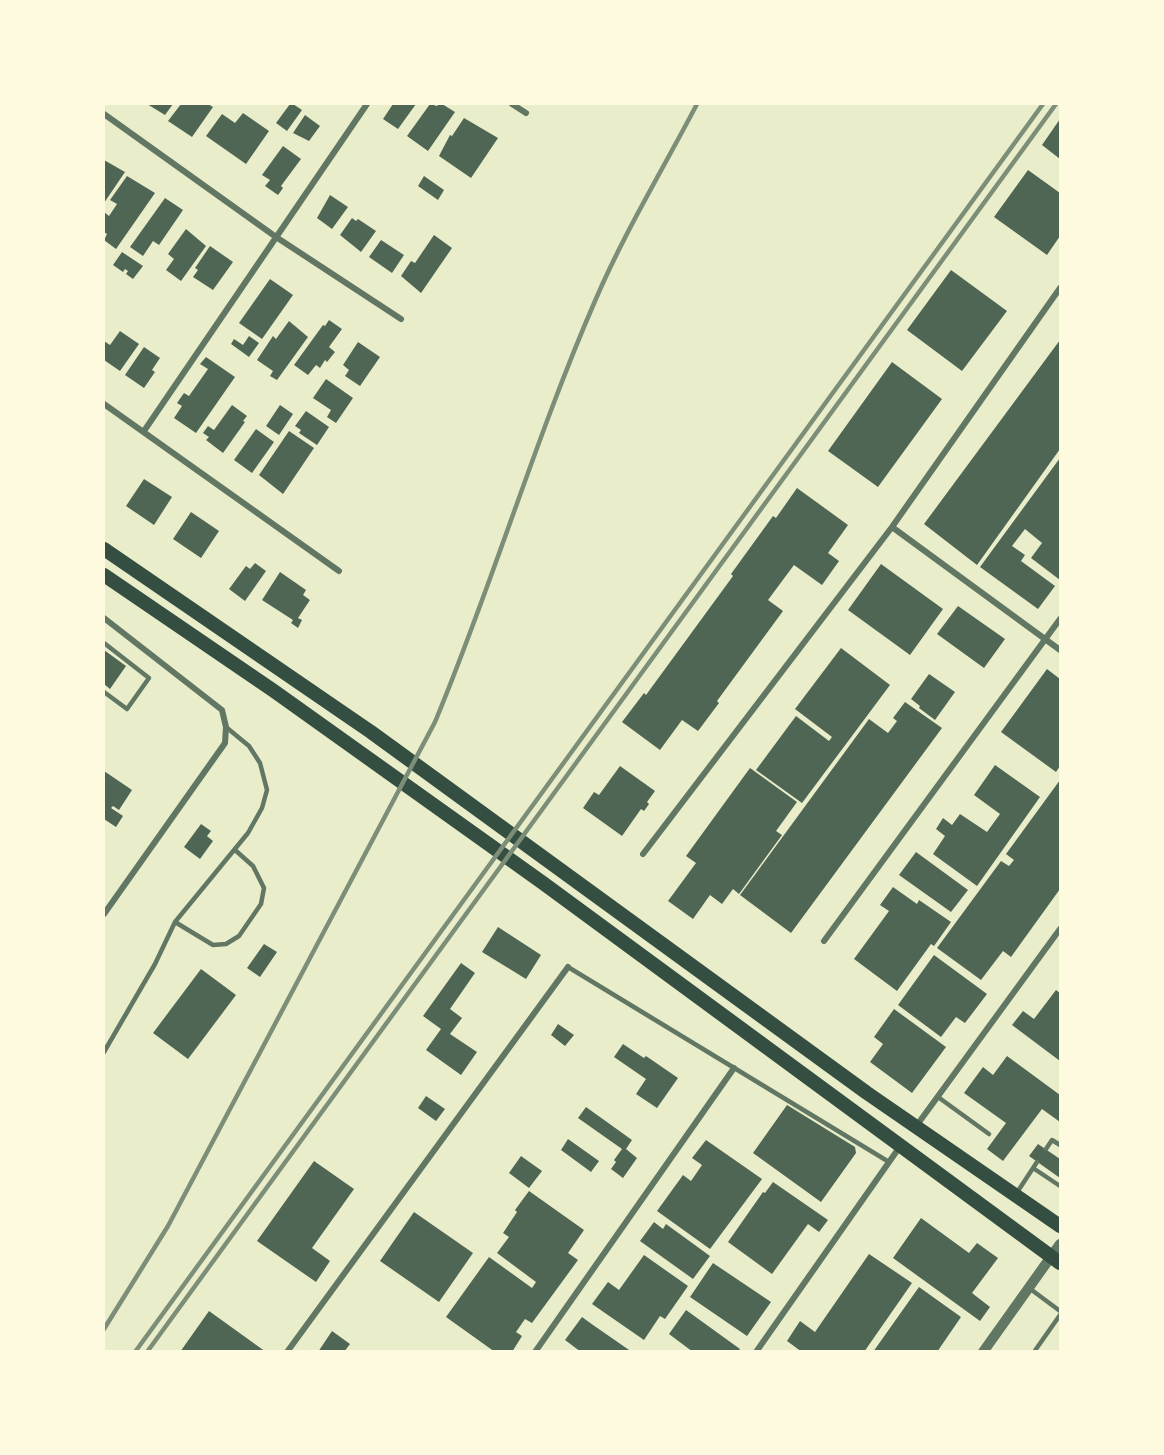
<!DOCTYPE html>
<html>
<head>
<meta charset="utf-8">
<style>
  body { margin:0 }
  #map { position:relative; width:1164px; height:1455px; overflow:hidden; background:#e9edc9; font-family:"Varela Round",sans-serif }
  canvas { display:block }
  .frame { position:absolute; inset:0; border:105px solid #fefae0; pointer-events:none }
</style>
</head>
<body>
<div id="map">
<canvas width="1164" height="1455"></canvas>
<div class="frame"></div>
</div>
<script>
const g = document.querySelector('canvas').getContext('2d');
g.lineJoin = 'round';
function fillPath(path, color) { g.fillStyle = color; g.fill(path, 'evenodd'); }
function strokePath(path, color, width, dash) { g.strokeStyle = color; g.lineWidth = width; g.lineCap = dash ? 'butt' : 'round'; g.setLineDash(dash || []); g.stroke(path); }
fillPath(new Path2D(`
  M147,104H173L165,115Z
  M181,104H208L213,107L192,137L168,121Z
  M290,104H293L302,110L287,131L276,123Z
  M393,104H416L398,129L383,119Z
  M430,104L437,106L439,104H442L455,112L428,151L407,136Z
  M243,113L269,131L246,164L206,136L222,114L235,123Z
  M305,115L320,126L309,141L293,133Z
  M464,118L498,138L471,178L439,156L450,135L452,136Z
  M1060,119V159L1042,145Z
  M283,146L301,159L281,186L283,188L278,195L265,186L270,180L262,175Z
  M104,160L125,172L104,203Z
  M1028,170L1060,193V236L1047,255L994,217Z
  M127,176L155,193L116,249L104,240L107,234L104,232V212L109,216L117,204L110,200Z
  M424,176L444,190L438,200L418,186Z
  M330,195L348,207L332,229L317,218Z
  M165,198L183,210L159,245L153,241L143,256L130,247Z
  M352,218L356,221L358,219L376,231L361,252L340,235Z
  M186,229L206,246L181,281L166,270L174,259L168,254Z
  M434,235L452,248L421,293L401,276L411,261L415,263Z
  M381,240L404,255L392,273L369,257Z
  M210,246L233,262L213,290L193,277L198,270L195,268Z
  M122,252L143,266L133,279L126,274L128,271L125,269L123,272L113,265Z
  M951,270L1007,311L962,371L907,330Z
  M270,279L293,295L262,339L239,323Z
  M329,320L342,329L329,347L335,352L327,362L325,360L320,368L316,365L308,375L294,365L323,325L325,326Z
  M289,321L308,337L277,380L270,376L273,371L257,360L273,336L276,339Z
  M120,331L139,344L120,371L104,360V341L110,345Z
  M249,336L259,343L249,357L231,344L234,339L243,345Z
  M1060,340V449L977,565L924,524Z
  M358,342L380,357L360,386L345,376L349,370L343,365Z
  M144,347L160,358L152,370L155,372L144,388L125,375Z
  M206,357L235,377L196,433L174,418L182,406L177,403L184,393L189,396L208,369L200,364Z
  M892,362L942,399L878,487L828,451Z
  M326,379L353,398L336,423L327,417L331,410L313,398Z
  M232,405L247,416L243,421L245,422L223,453L206,440L209,437L203,433L208,426L214,430Z
  M280,405L293,414L279,435L266,426Z
  M306,411L329,427L317,445L299,433L301,430L295,426Z
  M256,429L274,442L252,473L234,460Z
  M289,431L314,448L283,494L259,475Z
  M1060,458V580L1031,558L1042,543L1025,529L1012,546L1025,555L1021,561L1055,586L1038,609L980,567Z
  M144,479L172,497L154,525L126,506Z
  M797,488L848,525L828,553L839,561L822,585L794,565L768,600L783,611L717,701L719,703L698,731L682,720L660,750L622,722L644,693L646,695L733,576L731,574L773,516L776,518Z
  M191,512L219,531L201,558L173,539Z
  M255,563L266,571L245,601L229,589L246,566L250,569Z
  M881,564L943,609L910,655L848,610Z
  M280,572L306,590L303,595L310,600L298,618L302,620L298,628L291,623L293,620L262,600Z
  M958,606L1005,639L984,668L937,634Z
  M841,648L890,685L802,803L756,770L796,716L829,741L832,737L795,709Z
  M104,650L126,666L110,689L104,684Z
  M1047,669L1060,679V766L1056,772L1001,732Z
  M929,674L955,692L935,720L919,708L920,706L911,699Z
  M905,702L942,728L791,933L740,895L869,719L888,733L897,721L893,718Z
  M995,765L1040,797L977,886L933,854L945,836L936,829L943,818L952,825L960,814L987,832L1000,814L974,795Z
  M620,766L655,791L647,802L649,804L644,811L641,809L622,836L583,808L594,792L599,795Z
  M750,768L797,802L776,831L782,835L739,894L733,889L722,904L710,895L693,919L668,901L696,863L686,856Z
  M104,771L132,790L119,810L113,806L111,808L123,816L116,827L104,819Z
  M1060,780V889L1011,957L1003,951L981,980L937,948L1001,861L1009,866L1014,860L1006,854Z
  M201,824L211,831L207,836L213,841L200,859L184,847Z
  M916,852L968,890L951,912L899,875Z
  M893,887L917,904L919,900L951,922L934,946L931,944L897,991L854,959L889,911L880,905Z
  M498,927L541,955L526,979L482,952Z
  M264,944L277,952L260,977L247,968Z
  M934,955L987,994L965,1023L956,1017L941,1037L898,1005Z
  M461,963L475,973L450,1009L462,1018L450,1034L477,1052L461,1075L426,1050L441,1029L423,1016Z
  M201,969L236,995L188,1059L153,1033Z
  M1056,990L1060,993V1061L1012,1025L1023,1011L1034,1019Z
  M894,1009L946,1047L912,1093L870,1062L883,1044L874,1037Z
  M558,1024L574,1035L565,1046L551,1035Z
  M623,1044L644,1058L646,1056L678,1078L657,1108L636,1094L646,1079L614,1057Z
  M1007,1056L1060,1095V1122L1042,1109L1003,1161L987,1149L1006,1123L964,1093L983,1067L993,1075Z
  M426,1096L445,1109L436,1121L418,1108Z
  M787,1105L855,1147L856,1153L821,1202L753,1153Z
  M586,1107L632,1140L626,1149L637,1158L623,1178L611,1169L616,1162L614,1160L622,1149L578,1118Z
  M568,1139L599,1161L591,1172L561,1150Z
  M706,1140L762,1179L710,1249L657,1211L683,1175L691,1181L702,1165L692,1158Z
  M1038,1144L1060,1159V1178L1029,1156Z
  M521,1156L542,1171L529,1188L509,1173Z
  M314,1161L354,1189L312,1248L330,1261L316,1282L257,1241Z
  M773,1182L828,1220L819,1232L808,1224L772,1274L728,1242L763,1192L765,1193Z
  M529,1191L584,1230L568,1253L578,1260L532,1323L525,1319L516,1332L522,1336L512,1352H495L446,1317L489,1257L532,1288L536,1282L497,1253L509,1237L503,1233L517,1212L515,1210Z
  M414,1212L473,1253L439,1302L380,1261Z
  M921,1218L969,1253L977,1243L998,1258L972,1293L990,1307L980,1321L893,1258Z
  M654,1222L663,1229L666,1224L710,1256L693,1279L640,1241Z
  M869,1254L912,1283L864,1352L822,1350L802,1352L787,1341L800,1321L815,1332Z
  M644,1255L688,1286L665,1319L660,1316L644,1340L592,1304L608,1282L619,1290Z
  M713,1263L771,1302L747,1336L690,1297Z
  M919,1287L961,1317L937,1352H873Z
  M686,1310L740,1349L738,1352H693L669,1334Z
  M209,1311L266,1352H180Z
  M582,1317L593,1325L632,1352H581L565,1340Z
  M332,1331L350,1344L344,1352H318Z`), '#4f6655');
strokePath(new Path2D(`
  M104,643L149,678L127,709L104,692
  M175,922L213,945L226,944L239,936L261,904L264,888L253,866L235,850
  M568,967L889,1162
  M104,1052L155,964L175,922L248,833L262,808L267,790L260,763L249,746L226,727
  M938,1097L989,1134
  M1046,1149L1052,1140L1060,1145
  M1033,1168L1060,1186
  M1016,1194L1037,1162
  M1029,1288L1060,1311
  M1034,1352L1060,1315`), '#617663', 4.5);
strokePath(new Path2D(`
  M512,104L526,113
  M104,114L276,237L401,319
  M104,404L339,571
  M144,431L367,104
  M892,527L1060,650
  M104,618L222,710L226,727L225,743L104,914
  M643,854L892,527L1060,288
  M824,941L1060,619
  M917,1125L1060,929
  M287,1352L568,967
  M535,1352L734,1068
  M756,1352L901,1145`), '#617663', 6);
strokePath(new Path2D(`
  M983,1352L1060,1244`), '#617663', 10);
strokePath(new Path2D(`
  M104,549L371,732L867,1093L1060,1226
  M104,575L274,691L543,883L1060,1263`), '#344e41', 14);
strokePath(new Path2D(`
  M104,1329L168,1226L435,722C493,583 535,439 595,301C624,233 663,169 697,104
  M135,1352L1043,104
  M147,1352L1056,104`), '#7c8e77', 4.5);
</script>
</body>
</html>
